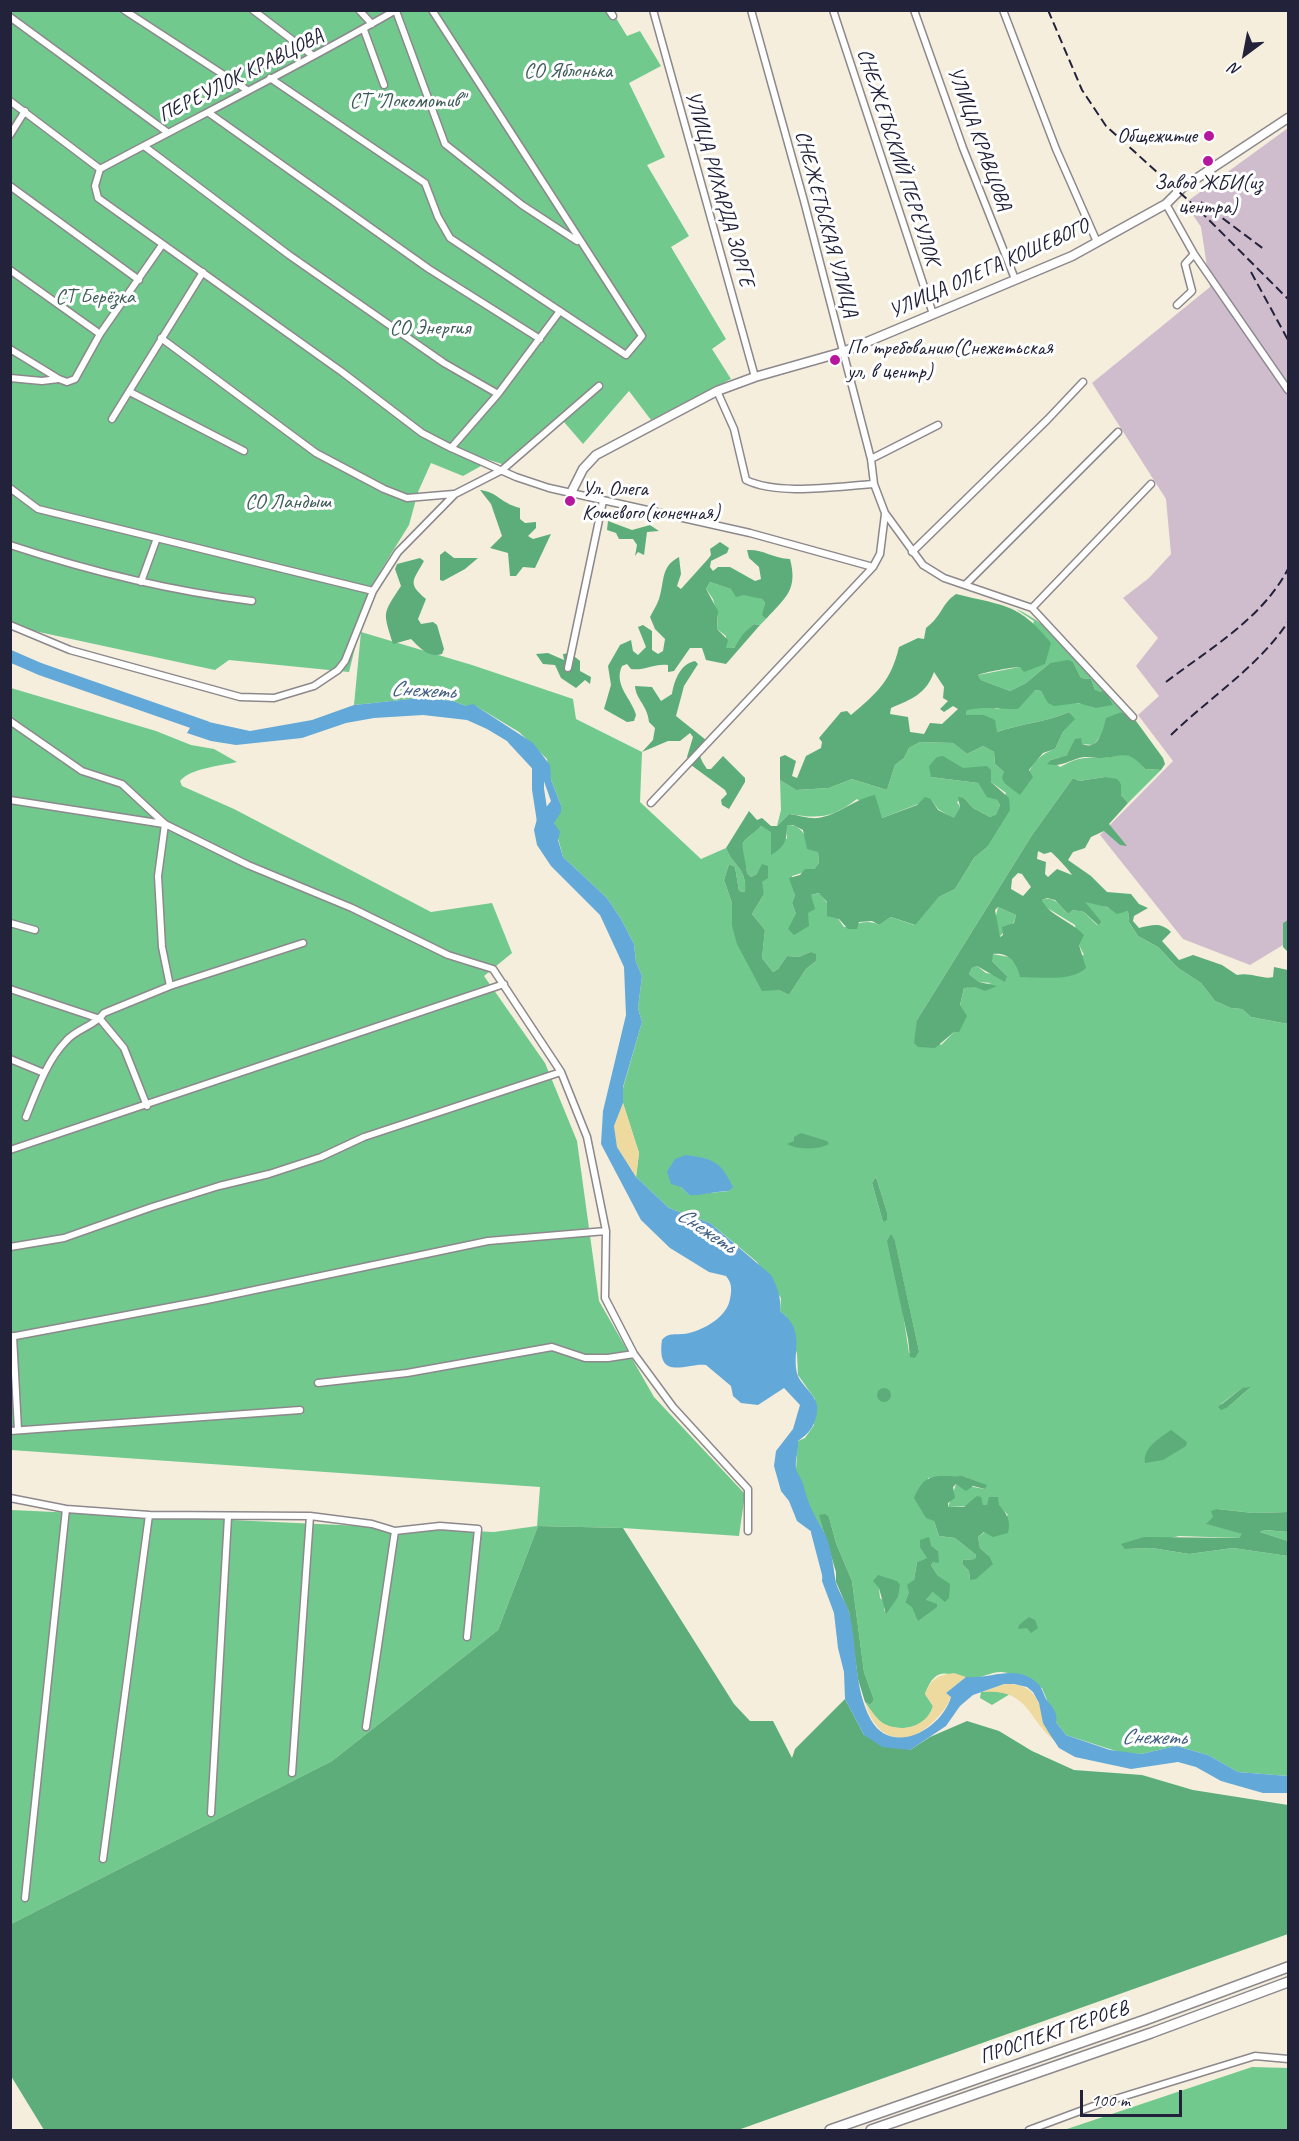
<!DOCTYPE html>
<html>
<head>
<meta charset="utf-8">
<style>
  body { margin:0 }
  #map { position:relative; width:1299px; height:2141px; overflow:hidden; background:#f5eedd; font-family:Caveat,sans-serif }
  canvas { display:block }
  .frame { position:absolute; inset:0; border:12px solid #22223b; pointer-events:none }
  .north { position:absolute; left:1215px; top:24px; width:60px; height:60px; -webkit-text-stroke:4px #fff; paint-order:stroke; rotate:212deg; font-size:16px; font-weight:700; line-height:24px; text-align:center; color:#22223b }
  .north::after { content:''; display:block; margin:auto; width:21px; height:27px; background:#22223b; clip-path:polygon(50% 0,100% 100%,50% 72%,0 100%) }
  .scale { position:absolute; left:1080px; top:2090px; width:102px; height:27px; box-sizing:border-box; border:3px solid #22223b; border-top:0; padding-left:8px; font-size:18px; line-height:21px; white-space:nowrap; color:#22223b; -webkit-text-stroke:4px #fff; paint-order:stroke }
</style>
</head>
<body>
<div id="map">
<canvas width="1299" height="2141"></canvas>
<div class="frame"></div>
<div class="north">N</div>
<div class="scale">100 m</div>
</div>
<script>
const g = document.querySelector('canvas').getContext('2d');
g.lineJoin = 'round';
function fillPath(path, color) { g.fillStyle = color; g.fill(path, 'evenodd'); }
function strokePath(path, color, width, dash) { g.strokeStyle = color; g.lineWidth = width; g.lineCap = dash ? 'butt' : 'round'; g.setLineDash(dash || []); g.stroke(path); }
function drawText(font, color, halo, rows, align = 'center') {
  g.font = font + ' Caveat,sans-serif'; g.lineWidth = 6; g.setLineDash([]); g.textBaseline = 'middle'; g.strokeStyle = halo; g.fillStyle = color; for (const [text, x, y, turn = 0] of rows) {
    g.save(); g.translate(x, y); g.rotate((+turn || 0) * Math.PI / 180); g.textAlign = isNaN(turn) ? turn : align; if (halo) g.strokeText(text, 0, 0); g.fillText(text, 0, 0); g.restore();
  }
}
fillPath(new Path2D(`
  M1288,128V942L1250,965L1183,939L1100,835L1173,761L1138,715L1159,696L1136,666L1158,638L1123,598L1149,578L1171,554L1166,499L1092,383L1210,287L1201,227L1185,203Z`), '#cfbdce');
fillPath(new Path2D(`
  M611,10L627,36L640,31L661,66L629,83L665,157L647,165L689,236L671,247L726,339L712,349L731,379L651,420L629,391L583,444L564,422L505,465L483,458L481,466L463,476L431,463L418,492L409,525L370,588L349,672L229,660L215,670L11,626V11Z
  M710,582L762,599L765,603L763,615L766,619L760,625L754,624C746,631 739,646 730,650L726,648V636L717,629L718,617L713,599L706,589Z
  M1016,609C1053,624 1111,688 1136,721L1122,712L1093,745L1082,744L1067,755L1051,760L1060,767C1080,757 1078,758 1100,758C1124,757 1127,747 1145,769L1161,770L1128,803L1121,795V784L1105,777L1079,781L1073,778L1032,835L917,1020L941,1045L954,1032L964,988L992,983L979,982L969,974L972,968L977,966L986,973L1007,976L992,961V954L1009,957L1017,965L1084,955L1079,945L1075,925L1044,906L1042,900C1054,895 1060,906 1068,914L1073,910L1084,912L1097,925L1102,922L1084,902C1096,900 1107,907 1117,913L1128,911L1129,922L1138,936L1158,947L1178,968L1201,983L1215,1001L1231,1008L1242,1009L1251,1017L1288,1024V1512L1253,1513L1217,1509L1211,1522L1207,1524L1243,1534L1239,1538L1179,1536L1125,1549L1152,1548L1189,1554L1233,1548L1288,1556V1776L1238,1772L1208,1755L1176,1746L1141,1754L1122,1753L1066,1735L1056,1722L1042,1688C1030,1683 1014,1673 1002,1672C994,1671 983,1677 975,1678C953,1681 938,1658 925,1694L933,1706C927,1727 902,1733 884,1724C876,1719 870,1709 865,1702L870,1705L874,1700L864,1672L852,1581L836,1543L829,1517L820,1515L826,1536L809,1507L796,1470L798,1441L805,1438L814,1425L815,1399L798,1375L797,1354L786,1316L780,1311L781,1298L757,1262L710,1223L669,1208L636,1177L639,1153L623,1103V1088L642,1022L638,1008L642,976L636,962L634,944L621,919L607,898L563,857L554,823L561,805L551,780L547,759L519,732L476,706H466L453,701L420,698L354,705L361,632L472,665L573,699L576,719L642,752L640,802L701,859L726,848C733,867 747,867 745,892L739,891L735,867L729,864L724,880L732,903V926L779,990L789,995L806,969L816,961L810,952L799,957L787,956L778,969L773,972L762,958L765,930L752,914L764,894L757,874L751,877L747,873C747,865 739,849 743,843C746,837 757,832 761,826L787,839V825C806,824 805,844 818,852L819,863L814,869L792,876L795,895L792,903L796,914L808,913L811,895L820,893L844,927C857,925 866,918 879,925L891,917L914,925L939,897L955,889L974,858L987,847L1006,793L991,782L981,769L963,768L931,777L978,783L987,796L997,800L1000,805L996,816L990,817L973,808L964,798L957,802L960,807L954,819L938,809L931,799L882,818L857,799C832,818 819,819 789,814L777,826L781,810L780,780L796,790L829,788L852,779L887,790L895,765L904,758L909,748L920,742L953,743L967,754L983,746L994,752L995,764L1004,772L1005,784L1020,794C1027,775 1033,756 1055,749L1063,732L1074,719L1069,712C1044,723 1023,723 997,732L984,715H966L967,709L985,706L998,709L1035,690L1041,691C1051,708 1057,703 1075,703C1082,703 1089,706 1095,708L1099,693L1095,690L1091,679L1081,678L1073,662L1050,663L1026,683L1010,691L981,680L978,675L1019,667L1034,621ZM876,1177L887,1212L883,1222L872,1183ZM681,1187L729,1191L689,1195ZM891,1235L895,1242L919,1351L909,1353ZM1242,1388H1250L1228,1407L1221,1404ZM963,1476L986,1485L985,1489L956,1484L948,1507L998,1505L1008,1515L978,1537L980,1548L989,1556L970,1580L969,1571L962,1564L963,1560L975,1559L976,1555L955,1538L939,1536L934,1521L928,1478ZM931,1545L938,1551L931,1565L938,1576L933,1592L926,1600L928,1602H905L914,1580L917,1562L928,1558ZM888,1580L897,1581L884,1612L885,1602L880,1598L879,1588Z
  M11,688L156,731L191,745L214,749L237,762C220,766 191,768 180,781L182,786L234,809L431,912L492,903L512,953L484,976L545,1063L577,1141L599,1301L654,1397L745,1494L739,1536L623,1528L538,1526L498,1630L332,1761L11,1924V1510L494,1532L537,1526L540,1487L11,1450Z
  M998,907L1016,915L1014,922L999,937L995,920Z
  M1265,1530L1288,1532V1541L1260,1532Z
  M997,1690L1010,1694L992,1705L980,1698L981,1692Z
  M1252,2067L1288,2068V2130H1064Z`), '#71c98e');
fillPath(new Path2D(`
  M480,490C498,492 500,503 520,508V519L525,523L536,522V528L528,536L533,539L551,534L535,568L523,567L516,576H510L508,553L490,548L502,536L491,504Z
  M608,521L632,530L650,525L659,531L647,532L644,555L638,552L635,556L637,545L633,539H619L616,533L607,530Z
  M720,542L729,548L727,553L711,561L710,567L713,571L718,567H730L755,581L761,579L759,567L749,558L747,550C763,549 772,558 790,559C798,590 786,597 766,619L762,615L765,603L762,599L744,595L736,597L731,589L710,582L706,589L718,611L717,629L728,640L726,648H734L743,634L754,624L760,625L726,664L706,660L702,648H690L674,671L668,672V665C655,663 644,671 631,669L627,664L622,666C613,685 632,699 636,715L634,721L627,722L604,709L611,685L608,666L620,645L631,640L633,651L638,655L646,647L638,627L643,625L652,631V650L658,654L663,651L665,639L655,629L650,617C653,611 657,605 659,599C665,581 660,567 679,557L681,574L677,586L681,589L708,559L711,555L710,549Z
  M445,551L454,558H478L465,569L443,581L440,580V555Z
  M420,558L424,561C413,581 407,583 426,599L418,619L421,624L433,622L437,625L444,649L442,654C428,658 420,648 411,639L393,644C383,611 382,615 401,586L395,569L397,564Z
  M956,594C1004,606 1019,603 1051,643L1045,664L1024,672L1020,667C1013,667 985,672 978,675L981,680L1010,691L1026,683L1050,663L1068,660L1073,662L1081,678L1091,679L1095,690L1100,692L1105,691L1113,705L1095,708L1078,703L1054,706L1048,703L1041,691L1035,690L1018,709C1000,709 985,706 967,710L966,715H984L995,720L997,732C1023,723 1044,723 1069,712L1075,719L1063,732L1055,749L1043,753L1029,770L1033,777L1020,795L1005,784L1002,778L1004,772L995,764L994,752L983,746L967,754L953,743L920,742L909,748L904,758L895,765L887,790L852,779L829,788L796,790L780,780V757L785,755L796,761L792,776L797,778L806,756L821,748L822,742L819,738L841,712L847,711L851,715C877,693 891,681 899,647L918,638L924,639L926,628C943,615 941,604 956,594ZM934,672L944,687L943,698L948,701L940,709L944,712L953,706L958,709L942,724L930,723L924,734L910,732L908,717L890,714L891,708C912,699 926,694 934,672Z
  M548,653L564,660L563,654L570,653L580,661V671L591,677L590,684L585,680L576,688L561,678L555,665L543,664L536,654Z
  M695,661L698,664L684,686L676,716L706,740C697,753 699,757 707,769H711L723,756L745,778V782L729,809L722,805L721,800L727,794L725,790L691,765L687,757L693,737L690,733L680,741H668L642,752L653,740L655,728L649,722C647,704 636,700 635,686L652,687L661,701L672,694C674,681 680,664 695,661Z
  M1122,712L1136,721L1163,758L1165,764L1161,770L1145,769C1126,747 1123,758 1098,758C1092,758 1085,756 1079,758C1066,762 1061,767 1047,764L1051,760L1067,755L1075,739L1081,738L1082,744C1099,751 1103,730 1106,718Z
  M943,756L963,768L987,766L991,770V782L1009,798L1010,810L987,847L974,858L955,889L939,897L915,925L891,917L879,925L872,921L859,922L857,929H848L839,919L827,916V902L819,893L811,895L815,909L808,913L809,926L794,935L788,929L796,914L792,903L795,895L789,878L800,875L805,869H814L819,863L818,852L807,849L803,830L793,825H787C787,840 785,847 771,855V832L761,826C757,832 746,837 743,843C741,847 747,866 747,873L751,877L757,874L762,864L768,866V878L762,882L764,894L752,914L765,930L762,958L773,972L778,969L787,956L799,957L810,952L816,954V961L806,969L789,995L779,990L762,991L737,944L732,926V903L724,880L729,864L735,867L739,891L745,892C747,867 733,867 726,848L749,811L757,820L762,818L771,826H777L789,814C798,815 809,819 818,818C839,815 852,800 875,795L882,818L917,805L925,797L931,799L938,810L954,818L960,807L958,797L964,798L973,808L990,817L996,815L1000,805L997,800L987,797L978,783L931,777L929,766L937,757Z
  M1105,777L1117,779L1121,784V795L1128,803L1109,824L1127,846L1120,845L1104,831L1091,837L1085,848L1073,852L1068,860L1091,876L1107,892L1131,894L1139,904L1148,908L1134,916L1133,921L1139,928C1153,925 1160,922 1171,932L1162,941L1179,960L1193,955L1222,965L1237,975C1251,972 1263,980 1273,977L1274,967L1288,970V1024L1251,1017L1242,1009L1231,1008L1215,1001L1201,983L1178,968L1158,947L1138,936L1129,922L1128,911L1117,914L1107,907L1085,902L1102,922L1098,925L1084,912L1073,910L1068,914L1055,900L1047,898L1042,900C1048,915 1073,922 1084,935L1079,945L1086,968C1071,982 1040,977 1020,977C1017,963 1009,952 993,954L992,961L1007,976L1005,982L977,966L972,968L969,974L979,982L997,986L985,991L975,987L964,988L960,1005L967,1016L959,1032H954L935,1048L918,1047L914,1043L917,1020L1032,835L1073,778L1079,781ZM1038,851L1044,854L1051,852C1054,854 1070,871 1072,875L1057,869L1048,877L1045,874L1046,862L1037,859ZM1018,873L1022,874L1031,887L1023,896L1011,889L1012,879ZM998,907L1016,915L1014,923L1002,927L1003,935L1000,937L995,910Z
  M1288,920V952L1283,947V923Z
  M801,1133L827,1141L829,1144C817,1150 799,1150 787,1144L794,1141V1137Z
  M876,1177L887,1212V1220L883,1222L872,1183Z
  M891,1234L895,1241L919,1351L915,1358L910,1357L908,1339L887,1241Z
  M1251,1387L1228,1407L1221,1410L1218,1407L1242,1388Z
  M877 1395a7 7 0 1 1 14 0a7 7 0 1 1-14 0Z
  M1171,1430L1187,1442L1186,1446L1163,1460L1145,1463C1143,1447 1160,1438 1171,1430Z
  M963,1476L987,1485L985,1489L973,1486L966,1491L956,1484L953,1487L955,1498L948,1503V1507H964L977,1496L981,1497L983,1505H987L989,1497H998L999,1505C1007,1514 1011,1520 1008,1533L993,1537L984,1532L978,1537L980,1548L989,1556L993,1564L976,1579L970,1580L969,1571L962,1564L963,1560L975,1559L976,1555L955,1538L939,1536L934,1521L926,1518L914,1498C925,1471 936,1477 963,1476Z
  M1217,1509L1253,1513L1288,1512V1532L1265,1530L1260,1532L1288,1541V1556L1233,1548L1189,1554L1152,1548L1125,1549L1121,1544L1144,1537L1239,1538L1242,1534L1206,1524L1213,1517L1211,1511Z
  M825,1514L829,1517L836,1543L852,1581L864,1672L874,1700L870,1705L865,1702L858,1679L849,1612L836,1582V1572L819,1515Z
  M538,1526L623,1528L734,1704L750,1721H773L792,1758L795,1749L845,1699L864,1735L910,1750L930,1737L967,1721L999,1731L1032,1751L1074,1770L1142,1775L1193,1790L1288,1805V1934L738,2130H44L11,2076V1924L332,1761L498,1630Z
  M929,1537L931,1545L938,1551L939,1563L933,1562L931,1565L938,1576L950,1584L949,1598L945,1602L933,1592L926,1600L937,1604V1607L918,1621L912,1607L905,1602L909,1592L907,1585L914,1580L917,1562L927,1558L920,1547V1540Z
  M878,1575L897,1581L900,1585L898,1597L886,1614L879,1588L873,1581Z
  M1029,1617L1035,1620L1038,1628L1031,1633L1027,1628L1018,1629L1019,1625Z`), '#5cad79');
fillPath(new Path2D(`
  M623,1103L639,1153L636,1177L617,1147L614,1126Z
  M954,1673L966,1677L946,1693L951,1696C948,1706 942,1713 935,1720C906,1750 876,1741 865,1702C870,1709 876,1719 884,1724C902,1733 927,1727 933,1706L925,1694C931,1679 938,1675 954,1673Z
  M1004,1684C1046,1682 1037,1717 1056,1742C1026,1718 1030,1688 981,1692Z`), '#eeda9e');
fillPath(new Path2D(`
  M420,698L453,701L466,706L473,704L533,743L550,765L551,780L561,805V812L554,823L560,832L558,840L563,857L607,898L621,919L634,944L636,962L642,976L638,1008L642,1022L623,1087V1103L614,1126L617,1147L636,1177L669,1208L710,1223L771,1275C778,1288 781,1297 780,1311C808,1332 790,1354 798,1376C803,1388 820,1397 817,1412C815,1427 808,1434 798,1441C799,1450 795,1459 796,1468C797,1474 802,1479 803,1484C809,1507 814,1514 825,1534C832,1548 833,1568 836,1583C839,1593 846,1602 849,1612C858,1647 853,1687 871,1720C892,1757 942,1729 951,1697L946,1693L966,1677C990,1680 1015,1663 1037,1683C1042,1687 1043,1693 1046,1699C1052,1707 1058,1712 1056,1722L1066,1735L1110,1750L1141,1754L1176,1746L1208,1755L1238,1772L1288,1776V1793H1263L1221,1781L1196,1767L1178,1762L1131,1769L1075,1757L1059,1748L1049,1733L1043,1723L1039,1703L1033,1692L1027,1687L1014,1684H1004L973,1695L960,1706L946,1726L910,1750L882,1747L864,1735L845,1699L844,1672L838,1648L834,1613L822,1581L824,1552L812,1532L797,1521L789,1501L781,1491L774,1466L776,1451L793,1429L800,1405L784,1388L758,1405L741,1403L733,1396L731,1386L706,1365C688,1362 656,1383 662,1340C669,1331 679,1336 689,1333C705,1329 727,1317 730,1299C732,1290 732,1283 726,1276L709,1272L670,1248L641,1220L601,1144L603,1111L626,1015L624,967L600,915L551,866L537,845L534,830L537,819L551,801L541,773L527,753L487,729L467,720L423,715L374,718L346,723L302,738L236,745L211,741L187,733L195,719L250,731L312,720L354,705Z
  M686,1155C714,1159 720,1161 733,1187L729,1191C715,1191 703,1196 689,1195L681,1187L671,1184L667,1172L675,1159Z`), '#62a8d8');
strokePath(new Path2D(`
  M10,656L40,669L206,727
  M513,739L538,766V789L544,828
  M817,1532L828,1574`), '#62a8d8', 12);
const street = new Path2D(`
  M124,10L247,90
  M253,10L312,55
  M359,10L372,24
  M609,10L613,16
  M653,10L755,377
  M751,10L804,201L871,459L874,484L885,513L923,565L944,578L1032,608L1133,717
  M833,10L933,314
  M914,10L963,148L1015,279
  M1003,10L1056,149L1097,242
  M396,11L445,144L522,205L577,241
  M10,17L167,132
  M364,30L384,85
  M270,78L425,183L438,217L450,238L626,355L642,336L432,10
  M10,101L100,169
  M209,113L429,269L540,339
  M10,135L25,111
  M144,146L289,255L444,363L498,394
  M100,169L95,186L98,198L342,372L422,433L451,448L516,477L549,488L750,533L873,567
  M100,169C199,116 299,66 396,10
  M10,186L139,280
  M1166,204L1194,254L1288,390
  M10,270L100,334
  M1177,305L1192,291L1185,264L1194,254
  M161,338L316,453L384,489L407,498L454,494
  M10,349L59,379L67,382L75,379L100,334L162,245
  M10,378L42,381L58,379
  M717,391L734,429L746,480C779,496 838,486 874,484
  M130,392L244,451
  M112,419L203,272
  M451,448L498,394L560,311
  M871,459L938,425
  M10,488L38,509L373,591
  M10,545C89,571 170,591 252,601
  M912,552L1048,419L1083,382
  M141,582L157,538
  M965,585L1118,432
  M1032,608L1151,484
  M10,625L70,650L240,697L274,698L314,686L338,670L345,661L373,591L398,552L455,494L502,470L599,386
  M568,668L603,501
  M10,721L82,771L122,784L165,824L248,865L352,908L448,955L493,969L561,1072L587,1137L606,1231L605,1298L634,1354L673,1407L748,1489V1531
  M10,800L164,824
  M651,803L873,567L880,554L885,514
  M165,824L158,876L162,947L170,986
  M10,923L35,930
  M10,989L100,1019L124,1048L147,1106
  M10,1059L44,1073
  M26,1117C37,1090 46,1062 66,1041C76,1029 95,1026 104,1013L170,986L303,943
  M10,1150L504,984
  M10,1247L64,1238L152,1207L219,1186L269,1174L321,1157L364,1137L561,1072
  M13,1336L18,1430
  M10,1337L207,1300L488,1241L606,1231
  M318,1383L407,1373L552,1347L585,1358H608L634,1354
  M10,1431L300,1410
  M10,1498L66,1509L149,1515L310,1516L372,1524L395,1531L440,1526L478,1529L467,1637
  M366,1727L395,1531
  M292,1773L310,1516
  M211,1813L228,1517
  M103,1859L149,1515
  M25,1898L66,1509
  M1029,2130L1099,2104L1255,2056L1288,2059`);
const secondary = new Path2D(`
  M571,493L583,469L596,455L717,391L755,377L843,352L1072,256L1166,204L1182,188L1288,118`);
const primary = new Path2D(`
  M830,2130L1145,2020L1288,1967
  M871,2130L1151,2033L1288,1982`);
strokePath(street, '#8c888c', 9);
strokePath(secondary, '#8c888c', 11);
strokePath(primary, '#8c888c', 12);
strokePath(street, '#fff', 6);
strokePath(secondary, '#fff', 8);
strokePath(primary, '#fff', 9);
strokePath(new Path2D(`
  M1048,10L1082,90L1106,126L1199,210L1288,299
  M1201,202L1265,250
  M1251,272L1288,340
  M1166,682C1209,649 1262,619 1288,569
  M1171,735C1210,697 1257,668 1288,622`), '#22223b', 2, [9, 4.5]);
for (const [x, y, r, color] of [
  [1209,136,6,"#b5179e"],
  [1208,161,6,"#b5179e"],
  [835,360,6,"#b5179e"],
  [570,501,6,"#b5179e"]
]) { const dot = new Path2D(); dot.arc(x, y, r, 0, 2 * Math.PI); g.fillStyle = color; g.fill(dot); strokePath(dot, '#fff', 2); }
drawText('21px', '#3e5c58', '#fff', [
  ["СО Яблонька",568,71],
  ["СТ \"Локомотив\"",407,101],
  ["СТ Берёзка",95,297],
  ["СО Энергия",430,328],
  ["СО Ландыш",288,502]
]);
drawText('21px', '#22223b', '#fff', [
  ["ПЕРЕУЛОК КРАВЦОВА",241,76,-27],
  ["УЛИЦА КРАВЦОВА",979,139,70],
  ["СНЕЖЕТЬСКИЙ ПЕРЕУЛОК",898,157,72],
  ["УЛИЦА РИХАРДА ЗОРГЕ",719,189,74],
  ["СНЕЖЕТЬСКАЯ УЛИЦА",826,224,75],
  ["УЛИЦА ОЛЕГА КОШЕВОГО",989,269,-24],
  ["ПРОСПЕКТ ГЕРОЕВ",1054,2033,-19]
]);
drawText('21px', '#22223b', '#fff', [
  ["Общежитие",1197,136,"right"],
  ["Завод ЖБИ(из",1208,183,"center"],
  ["центра)",1208,207,"center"],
  ["По требованию(Снежетьская",847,348],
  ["ул, в центр)",847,372],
  ["Ул. Олега",582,489],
  ["Кошевого(конечная)",582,513]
], 'left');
drawText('italic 22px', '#3f5e82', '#fff', [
  ["Снежеть",423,691,3],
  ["Снежеть",706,1231,34],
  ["Снежеть",1154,1738,1]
]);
</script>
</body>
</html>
